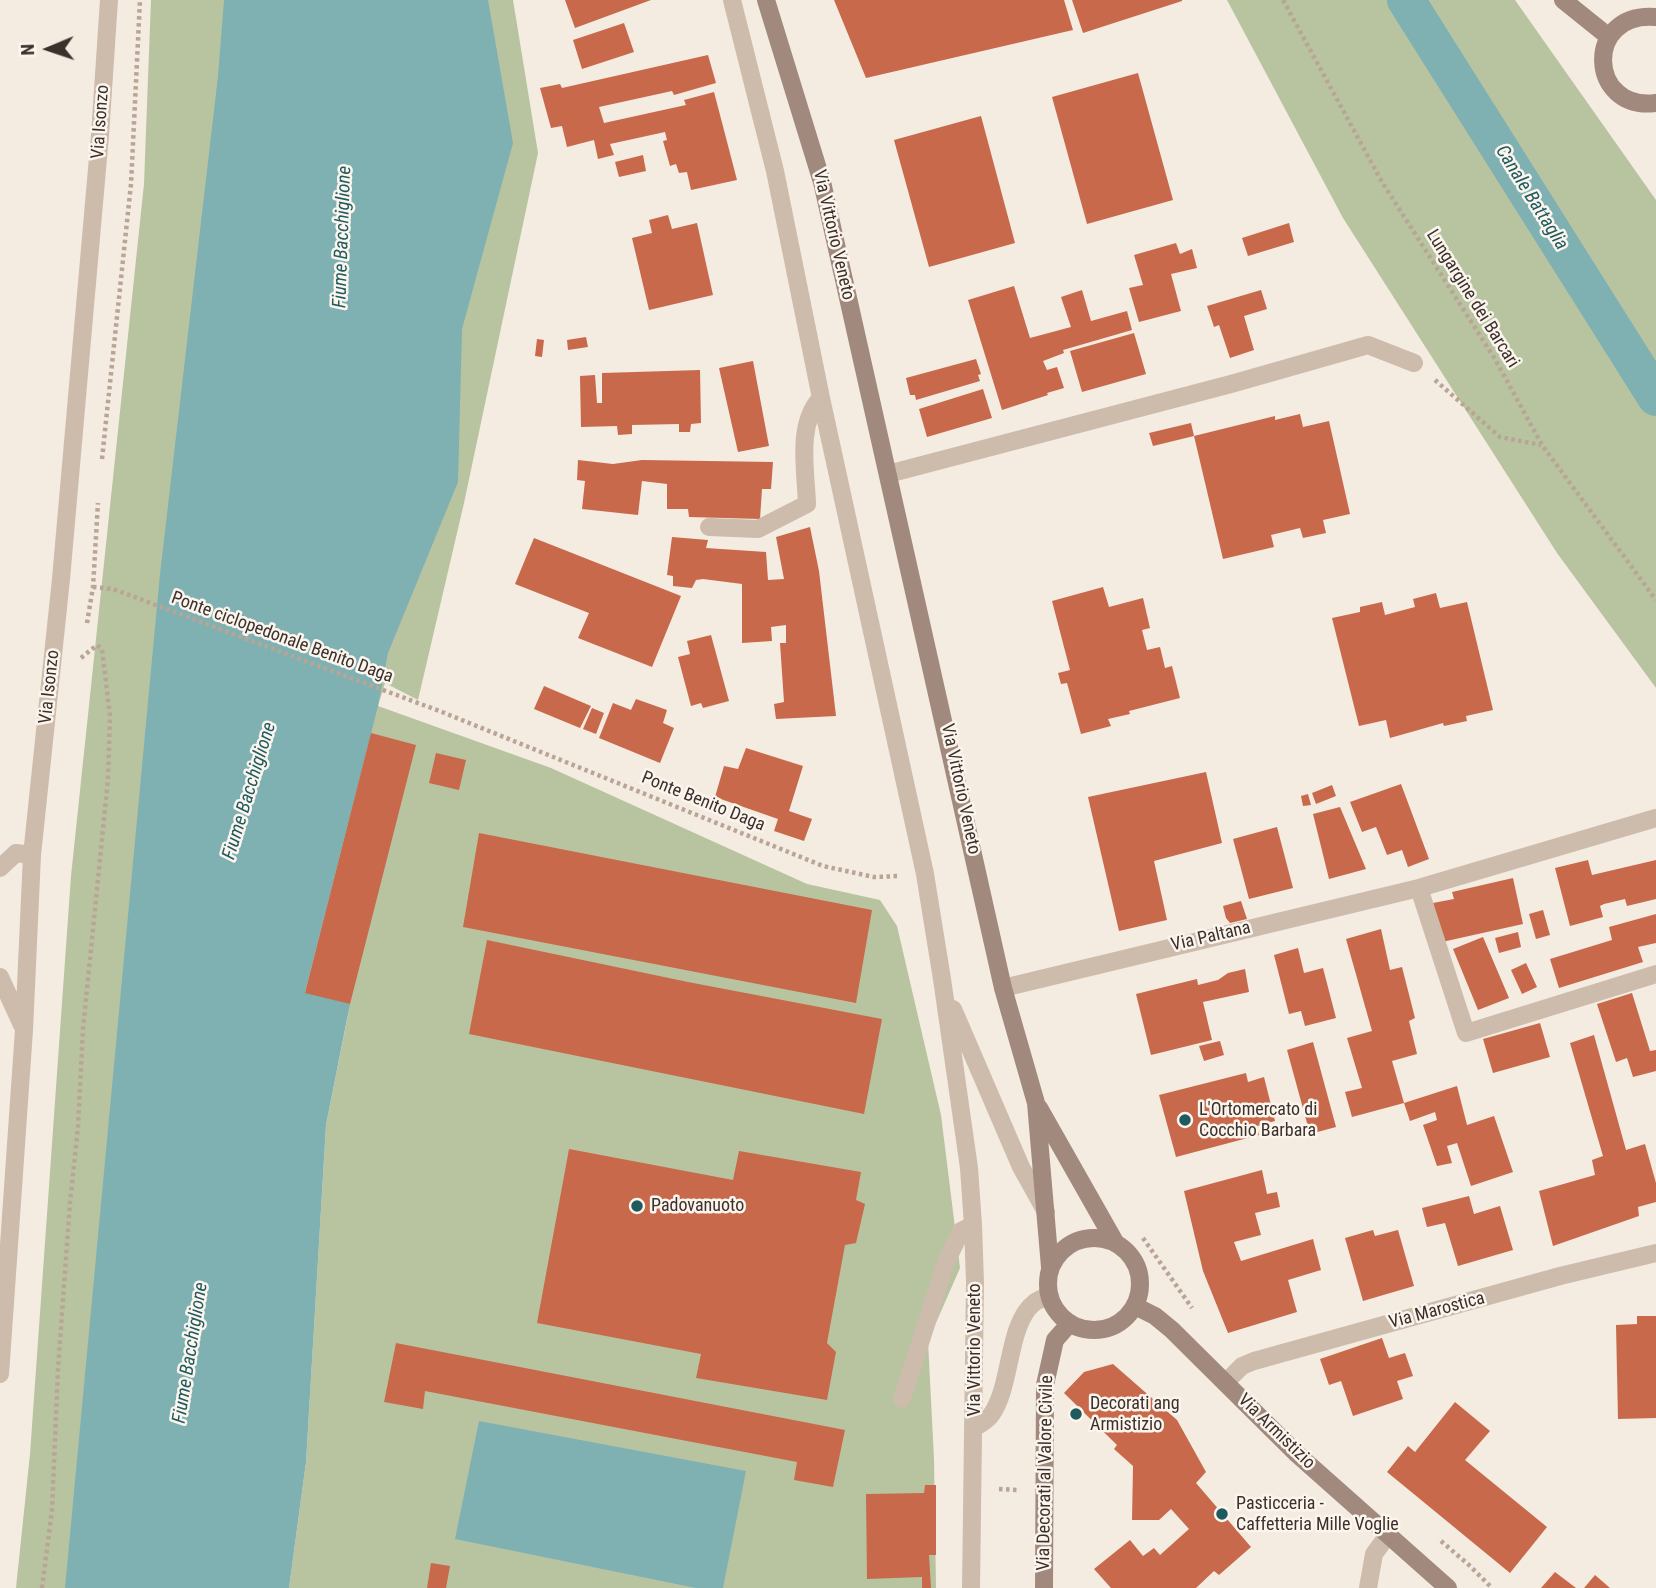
<!DOCTYPE html>
<html>
<head>
<meta charset="utf-8">
<style>
  body { margin:0 }
  #map { position:relative; width:1656px; height:1588px; overflow:hidden; background:#f4ebe1; font-family:"Roboto Condensed",sans-serif }
  canvas { display:block }
  .north { position:absolute; left:14px; top:14px; width:70px; height:70px; -webkit-text-stroke:5px #fbf5ee; paint-order:stroke; rotate:268deg; font-size:19px; font-weight:700; line-height:28px; text-align:center; color:#3b302b }
  .north::after { content:''; display:block; margin:auto; width:24px; height:32px; background:#3b302b; clip-path:polygon(50% 0,100% 100%,50% 72%,0 100%) }
</style>
</head>
<body>
<div id="map">
<canvas width="1656" height="1588"></canvas>
<div class="north">N</div>
</div>
<script>
const g = document.querySelector('canvas').getContext('2d');
g.lineJoin = 'round';
function fillPath(path, color) { g.fillStyle = color; g.fill(path, 'evenodd'); }
function strokePath(path, color, width, dash) { g.strokeStyle = color; g.lineWidth = width; g.lineCap = dash ? 'butt' : 'round'; g.setLineDash(dash || []); g.stroke(path); }
function drawText(font, color, halo, rows, align = 'center') {
  g.font = font + ' "Roboto Condensed",sans-serif'; g.lineWidth = 5; g.setLineDash([]); g.textBaseline = 'middle'; g.strokeStyle = halo; g.fillStyle = color; for (const [text, x, y, turn = 0] of rows) {
    g.save(); g.translate(x, y); g.rotate((+turn || 0) * Math.PI / 180); g.textAlign = isNaN(turn) ? turn : align; if (halo) g.strokeText(text, 0, 0); g.fillText(text, 0, 0); g.restore();
  }
}
fillPath(new Path2D(`
  M151,0H513L538,153L464,503L418,700L385,683L378,706L551,768L807,884L880,900L897,926L941,1115L960,1268L928,1341L934,1459L936,1588H289L306,1462L326,1125L350,1005L321,1125L277,1588H16L30,1454L71,876L144,184Z
  M1227,0H1515L1656,200V688L1557,553L1343,218Z`), '#b8c4a0');
fillPath(new Path2D(`
  M224,0H488L513,143L462,329L458,482L388,653L378,706L305,992L350,1004L326,1125L306,1462L289,1588H65L160,574L218,76Z
  M479,1421L746,1471L723,1588H696L455,1539Z`), '#7fb0b2');
strokePath(new Path2D(`
  M1406,0L1656,397`), '#7fb0b2', 38);
fillPath(new Path2D(`
  M565,0H651L575,28Z
  M834,0H1064L1073,30L866,78Z
  M1072,0H1182V1L1083,33Z
  M624,23L634,52L582,69L573,40Z
  M708,55L716,83L674,95L672,91L599,107L604,123L686,105L684,100L714,92L737,180L691,190L687,172L679,173L676,164L670,166L663,141L667,140L665,132L610,144L614,155L598,159L594,140L567,147L562,126L551,128L540,88L560,84L562,88Z
  M1138,73L1173,200L1087,224L1052,97Z
  M981,116L1015,243L929,267L894,140Z
  M643,155L646,171L619,177L615,162Z
  M668,215L672,229L697,223L713,295L649,310L632,238L652,233L649,220Z
  M1289,223L1294,242L1248,256L1242,238Z
  M1176,243L1180,254L1192,249L1197,268L1171,274L1181,311L1139,322L1129,288L1143,285L1134,255Z
  M1014,286L1030,338L1071,327L1061,297L1082,290L1091,321L1127,311L1132,330L1063,350L1064,353L1043,361L1047,370L1057,367L1064,388L1047,393L1048,395L1002,410L968,300Z
  M1261,290L1267,309L1244,316L1254,350L1230,358L1219,325L1214,327L1207,306Z
  M1134,333L1146,374L1082,392L1070,351Z
  M586,337L588,347L568,350L567,340Z
  M537,339L544,340L542,357L535,356Z
  M976,359L981,374L978,375L980,381L916,400L915,395H910L906,378Z
  M753,361L769,446L738,452L719,368Z
  M700,370L701,423L691,424L690,432H679V424L632,425V434L618,435L617,426L581,427L580,376L595,375L597,403H602V373Z
  M983,389L992,418L927,437L919,409Z
  M1300,414L1303,427L1329,421L1350,514L1323,520L1326,533L1303,538L1300,528L1271,535L1274,547L1223,559L1194,436L1275,416V420Z
  M1191,423L1194,436L1153,446L1149,433Z
  M578,460L613,464L642,460L773,462L771,489H762L760,519L689,517L688,509H667V484L642,481L638,515L582,509L585,481L577,480Z
  M810,527L819,571L836,716L776,719L774,704L784,702L780,643H786V625L771,627L772,641L742,643V584L703,579L696,580L692,588L673,586V576L667,575L672,537L708,540L706,548L766,552L768,580L784,579L776,537Z
  M534,538L681,596L652,667L578,638L589,613L515,584Z
  M1103,587L1109,607L1143,598L1150,628L1142,630L1147,650L1160,647L1165,668L1172,666L1180,698L1129,711L1130,714L1108,719L1111,726L1081,734L1067,683L1061,684L1058,673L1070,670L1052,601Z
  M1436,593L1440,608L1467,602L1493,710L1466,716L1467,721L1444,726L1443,723L1390,738L1386,720L1359,726L1332,618L1360,612V607L1382,602L1385,615L1415,607L1413,599Z
  M711,635L729,701L703,708L701,703L691,706L678,657L690,654L687,641Z
  M544,686L591,706L580,728L534,709Z
  M636,699L667,710L663,723L674,728L660,763L599,738L613,703L631,710Z
  M592,708L604,713L596,734L583,729Z
  M371,733L416,745L350,1004L305,993Z
  M746,748L803,766L789,811L812,819L804,841L774,831L778,819L715,797L724,766L738,769Z
  M436,753L466,760L459,790L429,783Z
  M1206,772L1222,843L1154,861L1167,920L1119,931L1088,797Z
  M1401,784L1429,859L1408,867L1402,850L1387,855L1376,827L1362,832L1350,802Z
  M1332,785L1336,796L1316,804L1312,793Z
  M1308,794L1311,805L1303,806L1301,796Z
  M1340,807L1366,869L1329,879L1313,814Z
  M1277,827L1293,888L1249,899L1233,839Z
  M479,833L872,910L856,1003L463,927Z
  M1588,860L1592,875L1656,860V899L1627,906L1625,899L1604,904L1600,906L1603,917L1570,926L1555,868Z
  M1513,878L1523,924L1442,942L1433,903L1454,899L1452,892Z
  M1241,901L1247,919L1230,923L1226,918L1223,906Z
  M1543,910L1550,935L1536,939L1529,914Z
  M1656,914V943L1638,947L1643,962L1559,988L1550,959L1612,940L1609,927Z
  M1381,929L1390,970L1402,967L1415,1018L1409,1021L1417,1054L1392,1061L1404,1103L1352,1117L1345,1092L1362,1088L1347,1038L1372,1031L1346,939Z
  M1518,932L1521,947L1499,953L1495,938Z
  M1483,937L1509,998L1478,1010L1453,949Z
  M487,940L688,982L882,1019L864,1114L469,1034Z
  M1298,948L1304,973L1323,968L1336,1018L1305,1026L1301,1011L1289,1014L1274,955Z
  M1526,963L1537,987L1522,994L1511,970Z
  M1245,969L1249,992L1203,1002L1212,1040L1151,1055L1136,994L1197,979L1198,985L1218,980L1228,973Z
  M1632,993L1650,1051L1656,1050V1071L1633,1077L1627,1058L1616,1062L1597,1004Z
  M1540,1023L1550,1057L1493,1073L1483,1039Z
  M1594,1035L1626,1150L1645,1144L1656,1183V1202L1638,1207L1639,1216L1553,1246L1539,1191L1595,1175L1592,1160L1603,1156L1570,1043Z
  M1220,1041L1224,1055L1204,1061L1199,1046Z
  M1313,1042L1336,1127L1310,1134L1287,1050Z
  M1246,1073L1248,1082L1264,1077L1275,1121L1257,1126L1259,1135L1176,1157L1159,1095Z
  M1457,1086L1467,1125L1494,1116L1513,1172L1471,1186L1457,1143L1447,1146L1452,1163L1437,1166L1423,1125L1437,1120L1435,1112L1410,1121L1404,1103Z
  M569,1149L733,1180L739,1151L861,1172L856,1200L865,1204L856,1243L845,1245L827,1343L836,1352L827,1400L696,1378L701,1354L537,1323Z
  M1262,1170L1267,1194L1277,1192L1280,1207L1255,1213L1261,1235L1234,1242L1241,1261L1313,1239L1321,1270L1288,1280L1297,1312L1228,1333L1203,1271L1184,1191Z
  M1469,1196L1474,1214L1500,1206L1513,1250L1458,1266L1445,1223L1427,1227L1422,1208Z
  M1373,1230L1375,1236L1398,1230L1414,1286L1363,1301L1345,1238Z
  M1637,1316H1656V1418L1618,1419L1616,1325L1637,1324Z
  M1382,1338L1389,1358L1405,1353L1413,1376L1397,1381L1403,1399L1353,1416L1341,1381L1329,1385L1320,1359Z
  M396,1343L845,1430L833,1487L794,1480L797,1462L425,1391L423,1409L384,1402Z
  M1113,1364L1177,1420L1206,1472L1196,1483L1251,1547L1219,1575L1214,1571L1196,1588H1111L1094,1569L1130,1540L1143,1556L1154,1548L1160,1555L1189,1529L1171,1509L1159,1520H1132L1133,1466L1114,1449L1117,1445L1064,1393L1084,1372Z
  M1455,1402L1490,1431L1465,1460L1547,1527L1510,1573L1387,1472L1408,1446L1415,1452Z
  M925,1485H936V1555H929L931,1588H922V1577L867,1579L866,1494L924,1493Z
  M431,1563L450,1566L446,1588H427Z
  M1555,1572L1576,1588H1541Z
  M1595,1575L1610,1588H1584Z`), '#c8694b');
strokePath(new Path2D(`
  M1283,0L1382,182L1495,359L1542,445L1656,600
  M1435,380L1500,437L1541,445
  M102,459L131,184L140,0
  M93,587L113,589L442,712L823,866L874,877L900,876
  M87,623L93,587L98,503
  M1143,1238L1192,1308
  M999,1489L1018,1490
  M1441,1541L1469,1565L1492,1588
  M42,1588L52,1510L58,1369L70,1203L78,1127L83,1029L108,779L110,716L102,649L97,645L81,658`), '#b9a596', 4.5, [3.5, 3.5]);
strokePath(new Path2D(`
  M902,1399L946,1262L961,1231L973,1225`), '#cdbbac', 18);
strokePath(new Path2D(`
  M732,0L775,171L821,398L925,874L942,979L969,1168L973,1225L975,1283L971,1588
  M888,474L1231,384L1368,345L1414,363
  M709,527L758,529L807,504C806,471 796,424 821,398
  M0,868L16,853L32,855
  M1419,888L1466,1033L1656,974
  M0,977L22,1025
  M1003,988L1419,888L1656,818
  M953,1009L1021,1167L1046,1212
  M0,1374L24,1030L32,855L61,579L100,135L109,0
  M1225,1383L1242,1366L1254,1361L1560,1276L1656,1253
  M974,1428C980,1424 987,1421 991,1415C1012,1387 1007,1324 1034,1303C1038,1300 1044,1298 1049,1295
  M1368,1588L1374,1554L1388,1535`), '#cdbbac', 18);
strokePath(new Path2D(`
  M766,0L822,182L1003,988L1036,1103L1050,1267
  M1563,0L1609,37
  M1656,17C1583,11 1588,112 1656,103
  M1039,1108L1115,1242
  M1048 1284a46 46 0 1 1 92 0a46 46 0 1 1-92 0Z
  M1135,1306L1155,1316L1172,1330L1297,1454L1448,1588
  M1044,1588L1045,1385L1055,1340L1070,1323`), '#a18a7d', 18);
for (const [x, y, r, color] of [
  [1185,1120,7,"#1f5a5e"],
  [637,1206,7,"#1f5a5e"],
  [1076,1414,7,"#1f5a5e"],
  [1222,1514,7,"#1f5a5e"]
]) { const dot = new Path2D(); dot.arc(x, y, r, 0, 2 * Math.PI); g.fillStyle = color; g.fill(dot); strokePath(dot, '#fbf5ee', 2.5); }
drawText('18px', '#3b302b', '#fbf5ee', [
  ["Via Isonzo",101,122,-86],
  ["Via Vittorio Veneto",833,235,77],
  ["Lungargine dei Barcari",1472,299,58],
  ["Ponte ciclopedonale Benito Daga",282,638,20],
  ["Via Isonzo",50,687,-84],
  ["Via Vittorio Veneto",960,789,78],
  ["Ponte Benito Daga",703,802,22],
  ["Via Paltana",1211,937,-13],
  ["Via Marostica",1437,1311,-15],
  ["Via Vittorio Veneto",975,1350,-90],
  ["Via Armistizio",1276,1432,44],
  ["Via Decorati al Valore Civile",1046,1473,-89]
]);
drawText('18px', '#3b302b', '#fbf5ee', [
  ["L'Ortomercato di",1199,1110],
  ["Cocchio Barbara",1199,1131],
  ["Padovanuoto",651,1206],
  ["Decorati ang",1090,1404],
  ["Armistizio",1090,1425],
  ["Pasticceria -",1236,1504],
  ["Caffetteria Mille Voglie",1236,1525]
], 'left');
drawText('italic 19px', '#1f5a5e', '#fbf5ee', [
  ["Canale Battaglia",1531,198,58],
  ["Fiume Bacchiglione",343,237,-88],
  ["Fiume Bacchiglione",250,791,-73],
  ["Fiume Bacchiglione",191,1353,-81]
]);
</script>
</body>
</html>
